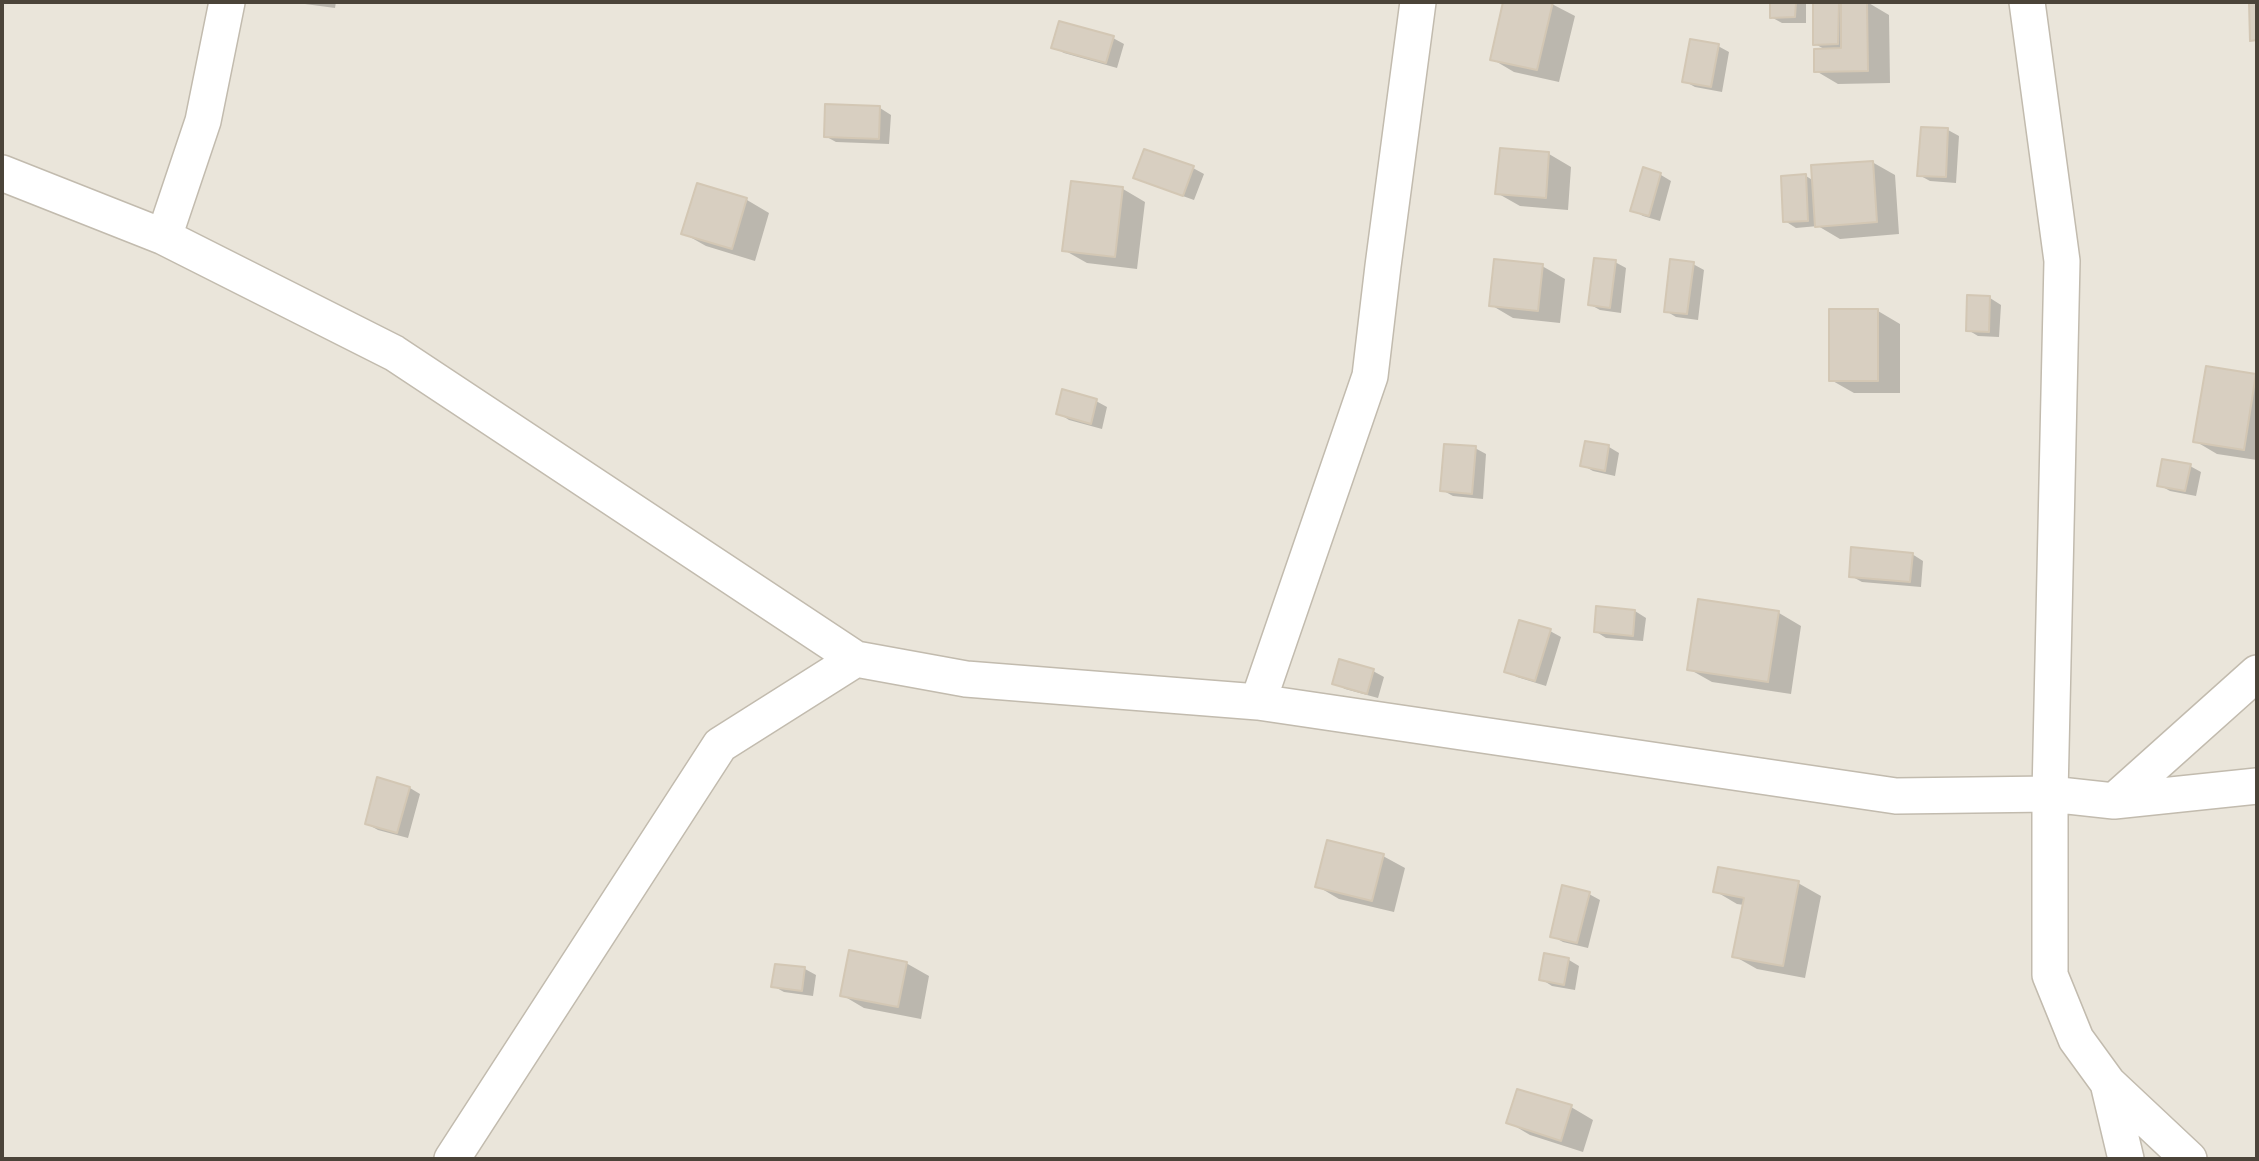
<!DOCTYPE html>
<html>
<head>
<meta charset="utf-8">
<style>
  body { margin:0 }
  #map { position:relative; width:2259px; height:1161px; overflow:hidden; background:#f6f3ec; font-family:Helvetica,sans-serif }
  canvas { display:block }
  .frame { position:absolute; inset:0; border:4px solid #4b4439; pointer-events:none }
</style>
</head>
<body>
<div id="map">
<canvas width="2259" height="1161"></canvas>
<div class="frame"></div>
</div>
<script>
const g = document.querySelector('canvas').getContext('2d');
g.lineJoin = 'round';
function fillPath(path, color) { g.fillStyle = color; g.fill(path, 'evenodd'); }
function strokePath(path, color, width, dash) { g.strokeStyle = color; g.lineWidth = width; g.lineCap = dash ? 'butt' : 'round'; g.setLineDash(dash || []); g.stroke(path); }
fillPath(new Path2D(`
  M2,2H2257V1159H2Z`), '#eae5da');
fillPath(new Path2D(`
  M290,2H336L335,8Z
  M1505,2H1548L1575,16L1559,82L1514,72L1492,59Z
  M1771,2H1806V23H1782L1771,17Z
  M1867,2L1889,15L1890,83L1838,84L1816,71L1826,50L1815,44L1838,4L1842,7Z
  M1113,38L1124,44L1117,68L1064,53L1053,47Z
  M1718,46L1729,52L1722,92L1695,87L1684,81Z
  M880,108L891,115L889,144L836,142L825,136Z
  M1948,130L1959,136L1956,183L1930,181L1919,175Z
  M1502,150L1549,154L1571,167L1568,210L1520,206L1497,193Z
  M1872,162L1895,175L1899,234L1840,239L1818,226L1796,228L1785,221L1806,176L1814,181Z
  M1193,168L1204,174L1194,200L1146,183L1135,177Z
  M1661,175L1671,181L1660,221L1643,216L1632,210Z
  M1073,182L1123,189L1145,202L1137,269L1087,263L1064,250Z
  M698,185L747,200L769,213L755,261L706,246L683,233Z
  M1615,262L1626,268L1621,313L1600,310L1589,304Z
  M1693,264L1704,270L1698,320L1676,317L1666,311Z
  M1542,266L1565,279L1560,323L1513,318L1491,305Z
  M1990,298L2001,305L1999,337L1978,336L1968,330Z
  M1878,311L1900,324V393H1854L1831,380Z
  M2207,368L2257,377V460L2217,454L2195,441Z
  M1096,401L1107,407L1102,429L1069,420L1058,413Z
  M1609,447L1619,453L1615,476L1593,471L1582,465Z
  M1475,448L1486,454L1483,499L1453,496L1442,490Z
  M2190,466L2201,472L2196,496L2170,491L2159,485Z
  M1912,554L1923,561L1921,587L1862,582L1851,576Z
  M1635,611L1646,618L1643,641L1606,638L1595,631Z
  M1779,613L1801,626L1791,694L1712,682L1689,669Z
  M1550,631L1561,637L1546,686L1517,677L1506,671Z
  M1373,671L1384,677L1378,698L1345,689L1334,683Z
  M410,788L420,794L408,838L378,830L367,824Z
  M1383,856L1405,868L1394,912L1339,899L1317,886Z
  M1798,883L1821,896L1805,978L1757,969L1734,956L1744,905L1737,904L1715,891Z
  M1589,894L1600,900L1588,948L1563,942L1552,936Z
  M1569,960L1579,966L1575,990L1552,986L1541,979Z
  M906,963L929,976L921,1019L864,1008L842,995Z
  M805,969L816,975L813,996L784,992L773,986Z
  M1571,1107L1593,1120L1583,1152L1530,1135L1508,1122Z`), '#0003');
const building = new Path2D(`
  M1503,2H1553L1537,70L1490,60Z
  M1770,2H1796L1795,17L1770,18Z
  M1841,2H1867L1868,71L1814,72V49L1841,48Z
  M2249,2H2257V40L2250,41Z
  M1813,3H1839L1838,44L1813,45Z
  M1059,21L1114,36L1106,63L1051,48Z
  M1690,39L1719,44L1711,87L1682,82Z
  M825,104L880,106L879,139L824,137Z
  M1921,127L1948,128L1946,177L1917,176Z
  M1500,148L1549,152L1546,198L1495,194Z
  M1144,149L1194,166L1183,196L1133,178Z
  M1873,161L1877,222L1815,227L1811,165Z
  M1643,167L1661,173L1649,216L1630,211Z
  M1806,174L1808,221L1783,222L1781,176Z
  M1071,181L1123,187L1115,257L1062,251Z
  M697,183L747,198L732,249L681,234Z
  M1594,258L1616,260L1610,308L1588,305Z
  M1494,259L1543,264L1538,311L1489,306Z
  M1670,259L1694,262L1687,314L1664,312Z
  M1967,295L1990,296L1989,332L1966,331Z
  M1829,309H1878V381H1829Z
  M2206,366L2256,374L2244,450L2193,442Z
  M1062,389L1097,399L1091,424L1056,414Z
  M1585,441L1609,445L1605,471L1580,466Z
  M1444,444L1476,446L1472,494L1440,491Z
  M2162,459L2191,464L2185,491L2157,486Z
  M1851,547L1913,553L1910,582L1849,577Z
  M1698,599L1779,611L1768,682L1687,670Z
  M1596,606L1635,610L1633,636L1594,632Z
  M1519,620L1551,629L1535,681L1504,672Z
  M1339,659L1374,669L1367,694L1332,684Z
  M377,777L410,787L397,833L365,824Z
  M1327,840L1384,854L1372,901L1315,887Z
  M1718,867L1799,881L1783,966L1732,957L1744,898L1713,892Z
  M1562,885L1590,892L1577,943L1550,937Z
  M849,950L907,962L898,1007L840,996Z
  M1544,953L1569,958L1564,985L1539,980Z
  M775,964L805,967L802,991L771,987Z
  M1517,1089L1572,1105L1561,1141L1506,1123Z`);
fillPath(building, '#d8cfc1');
strokePath(building, '#d3c7b4', 2);
const street = new Path2D(`
  M2027,2L2062,261L2050,794V975L2076,1039L2108,1083L2126,1159
  M2,173L164,237L394,353L856,659L966,679L1258,702L1896,796L2050,794L2114,801L2257,786
  M164,237L203,121L227,2
  M1258,702L1370,376L1383,266L1418,2
  M2114,801L2257,673
  M2108,1083L2189,1159
  M452,1159L720,745L856,659`);
strokePath(street, '#c2bbae', 38);
strokePath(street, '#fff', 35);
</script>
</body>
</html>
